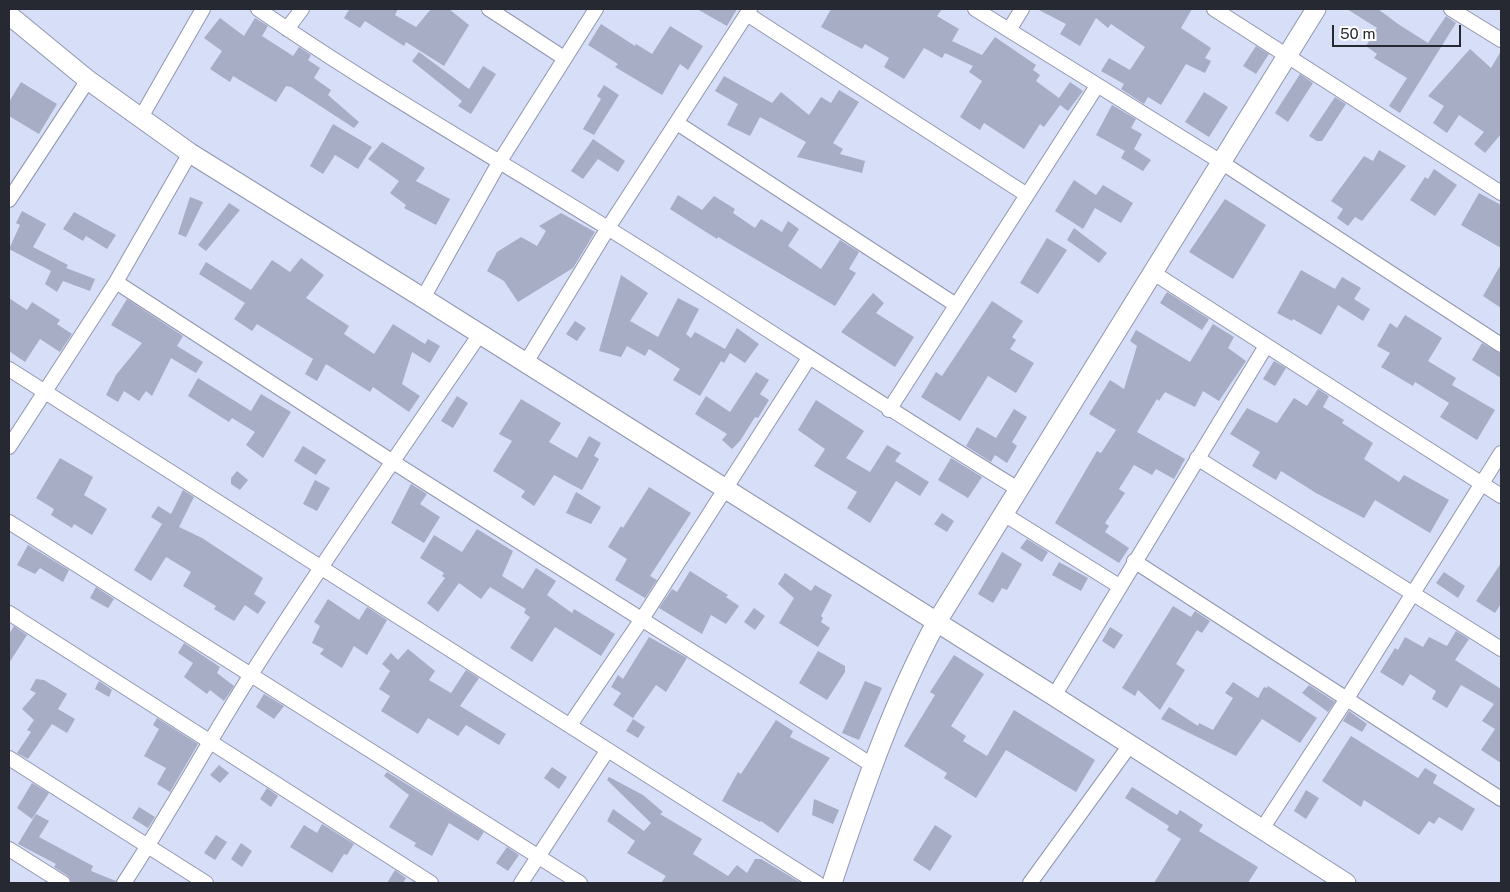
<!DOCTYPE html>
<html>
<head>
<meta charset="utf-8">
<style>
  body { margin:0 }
  #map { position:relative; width:1510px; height:892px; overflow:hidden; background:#d7def8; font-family:"Public Sans",sans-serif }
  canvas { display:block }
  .frame { position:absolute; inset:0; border:10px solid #262832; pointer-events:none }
  .scale { position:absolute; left:1332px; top:25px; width:129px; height:22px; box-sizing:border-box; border:2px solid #262832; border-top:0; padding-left:6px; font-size:15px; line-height:18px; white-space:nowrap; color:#262832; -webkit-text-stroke:4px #fff; paint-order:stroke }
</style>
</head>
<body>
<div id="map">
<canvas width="1510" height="892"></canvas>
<div class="frame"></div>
<div class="scale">50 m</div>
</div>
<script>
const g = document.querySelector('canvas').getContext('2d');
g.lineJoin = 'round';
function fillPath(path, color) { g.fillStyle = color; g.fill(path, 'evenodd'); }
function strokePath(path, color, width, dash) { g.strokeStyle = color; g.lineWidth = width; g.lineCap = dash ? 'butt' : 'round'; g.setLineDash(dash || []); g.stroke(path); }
fillPath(new Path2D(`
  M347,9H398L395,15L416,27L431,9H449L469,25L444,66L406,42L404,46L365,21L360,28L344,18L349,10Z
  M697,9H737L727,26Z
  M831,9H942L937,16L959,29L952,41L982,55L995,37L1036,65L1033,70L1040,75L1036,81L1059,98L1070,82L1083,91L1068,111L1060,105L1044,127L1040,124L1024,149L984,123L980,130L960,117L982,81L969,72L973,66L945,53L942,58L924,48L904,79L884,67L889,58L865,44L862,49L821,27Z
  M1037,9H1192L1181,28L1211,48L1205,58L1211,61L1205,73L1186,64L1161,105L1148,97L1144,104L1121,89L1124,84L1101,71L1109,58L1130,70L1145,47L1111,24L1108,28L1096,18L1080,46L1060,34L1066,24Z
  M1347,9H1378L1398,24L1428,43L1446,16L1456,23L1400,113L1389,106L1407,78L1374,58L1377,54L1366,46L1377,28Z
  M220,18L244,36L255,18L268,26L262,36L293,56L299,47L311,55L308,60L320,68L314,78L331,90L328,95L359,122L354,128L291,87L286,86L276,102L233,76L230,82L210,69L222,51L204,38Z
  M601,24L635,46L636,44L652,54L670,26L703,46L688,70L680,64L662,95L615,67L618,64L588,45Z
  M1256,46L1269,54L1256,74L1243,66Z
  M1470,49L1491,68L1501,51V134L1485,153L1474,144L1484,132L1459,115L1447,133L1433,123L1444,106L1428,96Z
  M419,52L469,89L483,66L496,74L471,114L458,106L462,101L412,61Z
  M1300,74L1313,83L1288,122L1275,113Z
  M724,76L772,103L781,92L809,115L821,97L831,103L839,90L859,102L833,143L843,149L840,154L865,161L862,173L797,157L806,142L760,117L750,136L727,125L738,104L715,91Z
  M21,82L57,104L39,134L9,116V102Z
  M604,85L619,95L594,135L583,129L601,99L597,96Z
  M1204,92L1228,107L1209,137L1185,122Z
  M1335,97L1346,104L1322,141H1317L1309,136Z
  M1112,105L1136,119L1131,128L1142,134L1134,149L1151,160L1143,171L1121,158L1125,151L1096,135Z
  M333,124L372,147L358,169L335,155L323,174L310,166Z
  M593,139L625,161L618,172L598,159L583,179L571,171Z
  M382,142L425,168L416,181L450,199L436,225L404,208L406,205L390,193L399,181L368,159Z
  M1379,150L1406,166L1362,221L1355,217L1348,226L1337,218L1343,209L1331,201L1364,156L1373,161Z
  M1434,169L1457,185L1435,216L1410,200L1425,177L1428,179Z
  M1074,180L1096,195L1103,185L1133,203L1121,223L1095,208L1083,229L1055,211Z
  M1479,193L1501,205V248L1461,225Z
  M678,195L702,210L714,196L735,209L733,213L755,228L761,219L782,232L788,221L799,229L788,246L821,269L840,240L859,252L849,269L856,273L835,306L718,237L717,239L670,209Z
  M190,197L203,202L186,237L178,234Z
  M1225,199L1266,225L1233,279L1189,252Z
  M229,203L240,210L206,251L198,245Z
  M22,211L46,224L33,247L68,265L66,268L95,279L90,291L63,281L57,292L45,284L51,271L9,249L20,225L16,223Z
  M74,212L116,235L107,249L86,236L83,241L63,229Z
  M561,213L595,232L573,268L518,302L504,281L487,271L497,252L521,237L537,246L546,231L539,226Z
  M1074,228L1107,253L1099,263L1067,240Z
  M1047,238L1067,250L1038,294L1020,283Z
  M301,258L324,275L306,298L349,326L344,334L374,354L393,324L425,344L428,339L440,346L430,363L412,352L402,384L420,396L409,412L373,387L370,392L326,364L317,381L305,374L313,359L257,324L252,331L234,319L245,303L199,274L206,262L251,290L272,260L290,272Z
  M1501,264V308L1483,296Z
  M1301,270L1335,289L1342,277L1361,288L1354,299L1370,309L1363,321L1338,305L1321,335L1293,319L1292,321L1277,313Z
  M621,275L648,293L630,321L658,337L678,298L699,309L686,334L691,338L695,332L725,349L737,328L759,344L745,363L730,353L724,363L721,361L700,396L673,380L680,369L649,349L645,356L627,346L621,357L599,351Z
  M1167,292L1209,319L1202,330L1160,303Z
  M873,293L884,303L876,313L914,337L895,367L841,332Z
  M9,298L27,310L32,302L60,320L57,324L72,334L60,352L40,339L25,362L9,351Z
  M127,299L183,336L177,346L203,362L196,373L171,358L152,396L146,391L139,401L124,391L118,402L106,395L116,375L142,343L111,325Z
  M992,301L1023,321L1012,337L1016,340L1010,349L1034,363L1016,393L988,376L960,421L921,397L936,372L942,376Z
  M1405,315L1442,338L1428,361L1456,378L1452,385L1495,410L1477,440L1440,417L1449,403L1415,382L1413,386L1381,367L1390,353L1377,346L1390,323L1397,328Z
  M575,321L586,328L577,341L566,334Z
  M1213,324L1234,337L1228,348L1246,361L1219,401L1203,391L1195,407L1165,392L1159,401L1157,399L1137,432L1185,459L1174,479L1156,469L1152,475L1134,465L1119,489L1125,493L1105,523L1109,526L1105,532L1129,548L1119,563L1055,523L1097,451L1101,453L1116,430L1089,414L1110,380L1124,389L1137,346L1130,341L1136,330L1190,362Z
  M1482,343L1501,354V378L1472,360Z
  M1274,361L1286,368L1275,386L1263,379Z
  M756,372L769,380L760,394L769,400L758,418L755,417L740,441L732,449L722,440L727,434L695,414L706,396L730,412Z
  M198,378L251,411L261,394L291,412L263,458L246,445L255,432L232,418L229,422L188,396Z
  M1318,389L1329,396L1323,407L1344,420L1342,423L1373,443L1364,459L1399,482L1404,475L1449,500L1430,533L1375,500L1364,518L1316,493L1281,471L1276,480L1252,466L1260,452L1230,434L1247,408L1277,423L1294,398L1307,406Z
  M457,396L468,403L453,428L441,421Z
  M521,399L561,423L549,442L577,458L589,436L601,443L594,456L599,459L582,490L554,475L534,506L521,497L525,491L493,471L512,441L499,434Z
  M816,400L864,431L846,458L870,472L887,445L901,453L895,461L929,482L920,496L896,481L870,523L847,508L857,492L814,466L825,449L798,430Z
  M1014,409L1027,417L1012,442L1017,446L1007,463L995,455L991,462L966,446L977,427L996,438Z
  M303,446L326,460L316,475L294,461Z
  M60,458L93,477L84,495L107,509L92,535L74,524L72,528L51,515L54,509L36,498Z
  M951,458L982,477L968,498L938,480Z
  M237,471L248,480L240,490L231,484V478Z
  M315,480L330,488L317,511L303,504Z
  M411,484L427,494L420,504L440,517L424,543L391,523Z
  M649,487L691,513L650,576L657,580L645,598L615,580L627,559L608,547L621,526L623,528Z
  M183,490L194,497L179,527L202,538L263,578L254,594L266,602L258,614L245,605L234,621L214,609L216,606L183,586L191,572L166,557L151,581L134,570L162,524L151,517L158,506L171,514Z
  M576,492L601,507L591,524L566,513Z
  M942,513L954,521L947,532L934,524Z
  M477,529L513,551L502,576L523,589L536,568L556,581L547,595L572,613L574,609L615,634L601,656L555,627L532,662L510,648L530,617L524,613L526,609L490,587L481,599L459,583L438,612L427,603L445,578L442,576L444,573L420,558L434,535L462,552Z
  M1027,539L1048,552L1042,562L1020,548Z
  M28,545L69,570L63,582L40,568L35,574L17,565Z
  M1002,552L1022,564L1007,590L1002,588L993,603L978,594Z
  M1059,562L1088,578L1081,591L1052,575Z
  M1501,563V604L1495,613L1476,601Z
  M690,571L728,595L726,597L739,606L726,624L711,615L702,634L659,608L672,589L677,592Z
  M1444,572L1465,586L1458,598L1436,583Z
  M785,573L811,591L815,585L832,595L821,616L823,618L821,622L830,628L818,647L779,623L794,598L778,584Z
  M96,587L114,599L108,608L90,598Z
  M328,599L359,620L367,607L387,620L367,655L354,646L342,668L320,654L324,649L312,643L320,626L314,622Z
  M1173,606L1191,617L1195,611L1210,621L1202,633L1197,630L1176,664L1185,670L1160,710L1138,690L1135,696L1122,688Z
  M754,608L765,616L755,630L744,622Z
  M14,626L27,635L9,663V634Z
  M1110,627L1123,635L1114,649L1102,641Z
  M1456,631L1469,639L1455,660L1501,689V763L1481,750L1495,729L1482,721L1494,704L1461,685L1447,708L1432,699L1436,691L1410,674L1403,686L1380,672L1395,648L1398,650L1405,637L1423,647L1429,637L1447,646Z
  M649,637L687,658L666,692L656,685L633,718L613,705L621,693L611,687L618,675L623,679Z
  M184,643L220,667L217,673L234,686L224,701L210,690L207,694L184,677L193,663L178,653Z
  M408,649L435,671L429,680L451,693L466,670L479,678L460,706L506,734L499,745L466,725L458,736L428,718L418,734L381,711L390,696L379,689L390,671L382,664L391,653L398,660Z
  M818,651L845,666V672L827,700L799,683Z
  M954,655L984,674L951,726L966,736L963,741L987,756L1014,710L1095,760L1076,792L1006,750L976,798L944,778L947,773L904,746L935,695L930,692Z
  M36,679L44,680L67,694L58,709L75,719L67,733L52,724L28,759L17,753L31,732L27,730L34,720L22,709L36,693L30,690Z
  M99,681L112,690L109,697L95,689Z
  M865,681L882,688L859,740L842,733Z
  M1233,682L1258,698L1264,687L1267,688L1268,686L1317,718L1300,743L1262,719L1236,756L1161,719L1169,707L1198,726L1199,723L1213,730L1233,698L1225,693Z
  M1309,685L1335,702L1328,712L1302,693Z
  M264,694L284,706L274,719L256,707Z
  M1349,711L1367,724L1362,732L1343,721Z
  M157,718L198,744L170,792L157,784L166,768L144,756L159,729L153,725Z
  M633,719L645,727L638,738L626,731Z
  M776,720L793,731L790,737L830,758L778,833L761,821L760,822L722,801L738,772L741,774Z
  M1351,736L1418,778L1425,768L1437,775L1433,783L1475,809L1462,831L1439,817L1434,824L1429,821L1419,835L1364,800L1361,807L1322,781Z
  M219,765L229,773L220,783L210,775Z
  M552,767L567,777L559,789L544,778Z
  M387,772L484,832L478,841L449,823L432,856L414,846L416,843L389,827L409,795L384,776Z
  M609,777L643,795L663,812L660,814L702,839L693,854L728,876L737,865L747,873L755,859H761L801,883H661L666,876L627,853L635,841L607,821L613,809L644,831L651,823L607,780Z
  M32,783L49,793L32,819L17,808Z
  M1132,787L1177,815L1180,810L1203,825L1199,831L1258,867L1248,883H1154L1181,839L1167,830L1169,826L1125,798Z
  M267,788L278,796L271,807L260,799Z
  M1306,790L1319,798L1306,819L1294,811Z
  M814,799L839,810L833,824L812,815Z
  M139,807L155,817L148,828L132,818Z
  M36,814L49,821L39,837L93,866L91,871L116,881L115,883H72L68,876L54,867L56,864L18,844Z
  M322,824L354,844L347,855L344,854L332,873L290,847L304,825L317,833Z
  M935,825L952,836L930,871L913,860Z
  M216,835L227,842L215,860L204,853Z
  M241,843L252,851L242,867L231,859Z
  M507,847L519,855L508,871L496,863Z
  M395,870L406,878L403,883H387Z`), '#a6adc5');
const street = new Path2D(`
  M258,9C371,87 490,155 606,227C744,313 879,404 1018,489
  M489,9L564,58
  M975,9L1221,162L1501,345
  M1214,9L1501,193
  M1451,9L1501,40
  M747,14L1027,195
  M287,29L302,9
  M1009,30L1022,9
  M140,119L203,9
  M677,123L956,305
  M9,200L88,80
  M1152,272L1501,496
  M116,282L393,462L872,765
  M423,298L500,161L596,9
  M525,364L608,228L750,9
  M9,369L817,883
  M889,410L1097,86
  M9,447L116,282L190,153
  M1197,458L1501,649
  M1002,513L1119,586
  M9,522L580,883
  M1134,561L1501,799
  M9,613L431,883
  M1054,696L1266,346
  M570,725L642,619L809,358
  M9,758L206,883
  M1262,829L1346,700L1501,453
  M9,849L63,883
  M124,883C169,815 208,742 252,673C325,558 403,447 480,334
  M521,883L607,751
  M1030,883L1130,745`);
const secondary = new Path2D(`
  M9,15L88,80L190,153L423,298L1054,696L1346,883
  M832,883C862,794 891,706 936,623L1316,9`);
strokePath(street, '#9096ae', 16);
strokePath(secondary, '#9096ae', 21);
strokePath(street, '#fff', 14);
strokePath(secondary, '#fff', 19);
</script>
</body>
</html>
